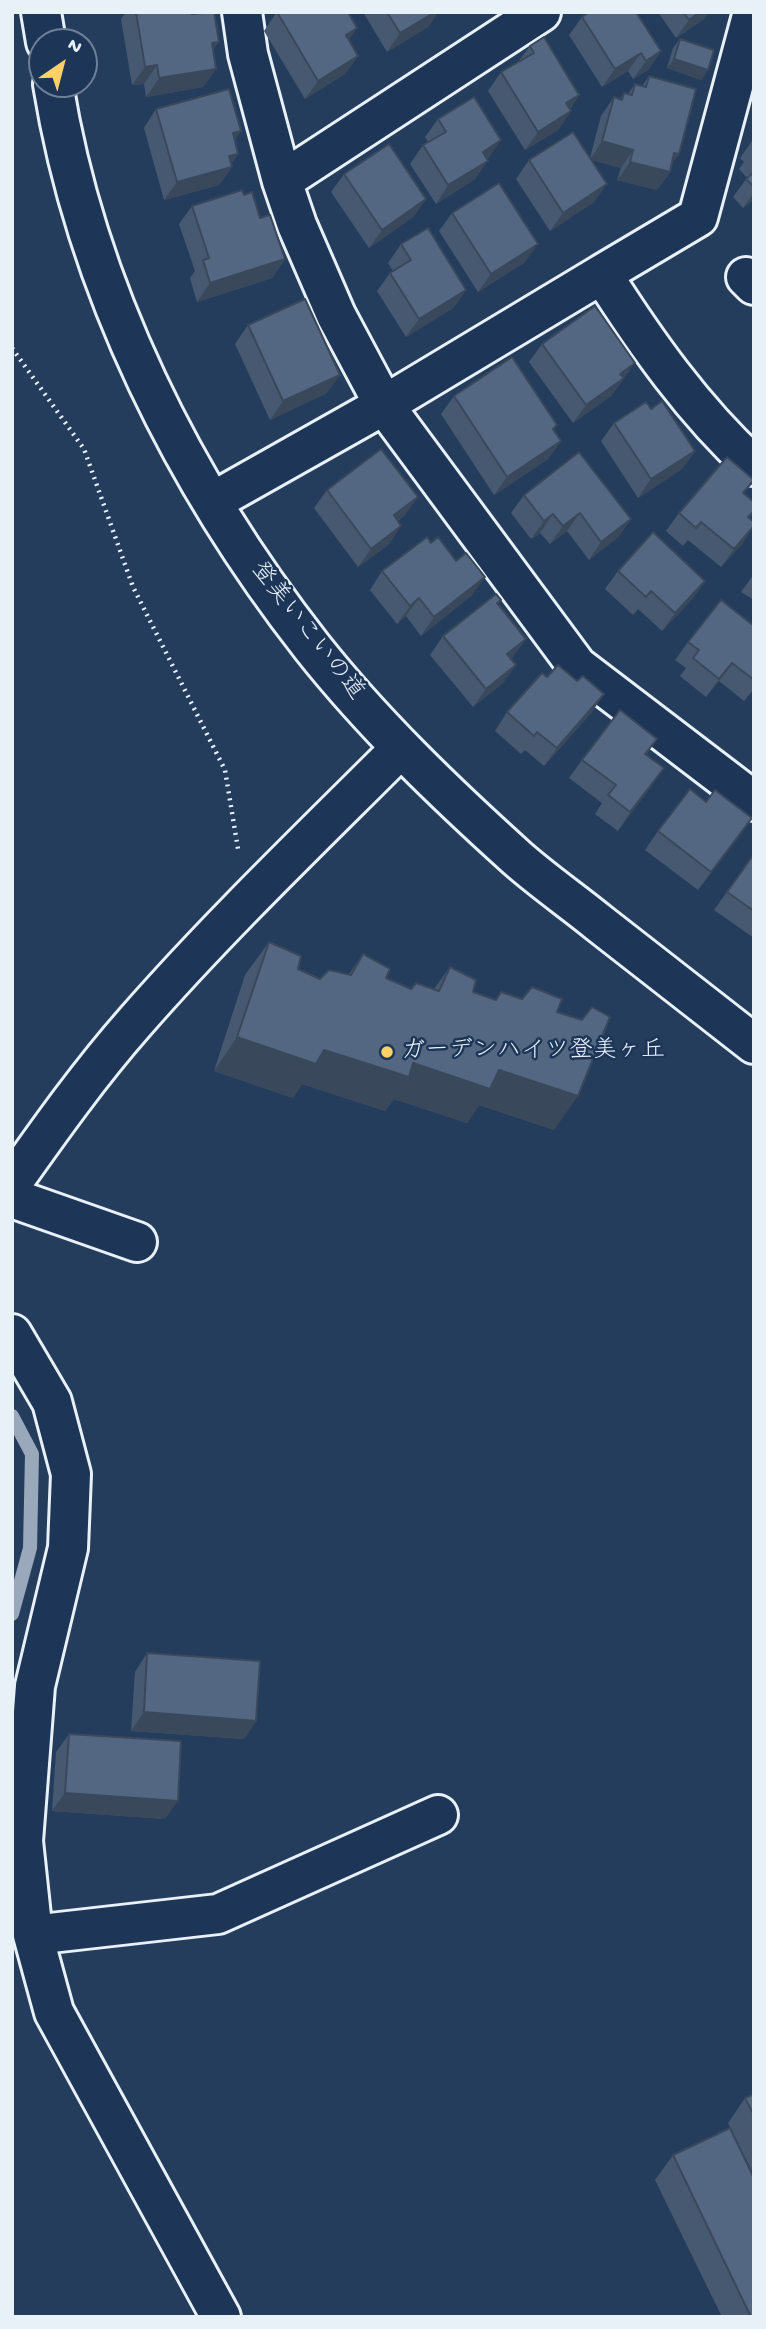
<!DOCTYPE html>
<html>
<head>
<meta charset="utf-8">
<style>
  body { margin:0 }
  #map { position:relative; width:766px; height:2329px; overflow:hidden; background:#253d5d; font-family:"Gochi Hand",sans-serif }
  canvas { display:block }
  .frame { position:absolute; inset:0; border:14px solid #e8f1f8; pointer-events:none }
  .north { position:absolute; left:28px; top:28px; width:70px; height:70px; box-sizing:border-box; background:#1d3557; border:2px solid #6e8097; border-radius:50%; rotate:35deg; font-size:19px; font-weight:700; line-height:28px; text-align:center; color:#e8f1f8 }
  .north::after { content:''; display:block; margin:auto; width:24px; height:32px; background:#ffd166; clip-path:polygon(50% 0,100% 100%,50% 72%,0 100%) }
</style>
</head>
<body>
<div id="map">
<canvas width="766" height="2329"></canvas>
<div class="frame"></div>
<div class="north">N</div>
</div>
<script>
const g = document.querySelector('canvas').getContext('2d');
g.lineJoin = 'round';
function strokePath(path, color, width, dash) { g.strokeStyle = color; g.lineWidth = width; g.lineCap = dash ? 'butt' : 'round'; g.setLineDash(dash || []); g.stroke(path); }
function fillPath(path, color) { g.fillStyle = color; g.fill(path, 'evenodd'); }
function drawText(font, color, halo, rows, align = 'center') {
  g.font = font + ' "Gochi Hand","Klee One",sans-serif'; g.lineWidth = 5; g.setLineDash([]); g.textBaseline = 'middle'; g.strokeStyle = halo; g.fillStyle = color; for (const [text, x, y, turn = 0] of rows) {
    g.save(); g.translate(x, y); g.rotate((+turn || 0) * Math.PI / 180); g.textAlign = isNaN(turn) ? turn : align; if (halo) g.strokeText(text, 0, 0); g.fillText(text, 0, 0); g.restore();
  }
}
strokePath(new Path2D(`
  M12,1416L32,1454L30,1548L12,1614`), '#99a8ba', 14);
const minor = new Path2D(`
  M41,12L46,42
  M242,12L248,54L282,181L297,225L336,315L384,405L577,666L754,801
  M53,84C86,289 185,485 312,647C373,724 445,793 517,858C543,881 572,901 599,923C651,963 702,1004 754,1044
  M282,181L541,12
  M602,274L698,217L753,12
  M746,277L754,285
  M212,502L384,405L602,274C646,343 693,410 754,466
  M12,1183C51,1128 90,1073 135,1022C219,926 311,838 401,748
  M12,1198L137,1242
  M12,1334L52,1402L71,1474L68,1548L35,1686L23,1841L33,1935L54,2012L221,2317
  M33,1935L218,1914L438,1815`);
strokePath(minor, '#e8f1f8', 44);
strokePath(new Path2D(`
  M12,348L84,449L133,587L225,770L238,849`), '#e8f1f8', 4.5, [2, 5]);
strokePath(minor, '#1d3557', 38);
fillPath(new Path2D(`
  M126,12H191L216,69L203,87L146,97L144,84L132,85L121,19Z
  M277,12L349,40L358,56L345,74L305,99L264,31Z
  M363,12H438L428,27L387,52Z
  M658,12H709L704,19L676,38Z
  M582,17L661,51L648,70L633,79L628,71L602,87L569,35Z
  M680,39L708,70L701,80L667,68L673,48Z
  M530,46L579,95L570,109L571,111L558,130L525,150L488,91L501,72L518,62Z
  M649,76L679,154L671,164L670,172L657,190L617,180L621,168L592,160L594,202L550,231L516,179L529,160L590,158L601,116L614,97L620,99L624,93L628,94L635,84L642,86Z
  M156,109L241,131L234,140L238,154L231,164L232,167L219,185L164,200L144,128Z
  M438,119L487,159L475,179L436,204L410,164L423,145L428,142L425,137Z
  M754,138V199L743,208L733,197L747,178L739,169L744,162L740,158Z
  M344,174L426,199L413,217L369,248L331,192Z
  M244,195L260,218L285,259L272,278L197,302L190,278L195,271L179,224L192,206Z
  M452,213L525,262L478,292L439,231Z
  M401,244L466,290L453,308L406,337L377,291L390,273L393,271L388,263Z
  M248,325L327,393L270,420L235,344Z
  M542,344L622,381L611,396L573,423L529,362Z
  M454,396L557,425L554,430L561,441L548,459L494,495L441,414Z
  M651,409L695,451L682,469L638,498L601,441L614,423Z
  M327,490L405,515L398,521L401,526L388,545L358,567L314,508Z
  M744,494L754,512L749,518L743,543L721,567L688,540L683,546L666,531L679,513Z
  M524,495L631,519L618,537L589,560L567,531L550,544L540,533L531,539L511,513Z
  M431,543L456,561L472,595L421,636L406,616L397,624L370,590L382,571Z
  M618,571L705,581L692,599L662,631L638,609L633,615L605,589Z
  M754,574V600L741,592Z
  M754,626V689L744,701L719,681L706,697L680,676L686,668L675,660L688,642Z
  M443,636L513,657L511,659L503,683L473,707L430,655Z
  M547,677L577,681L604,694L591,713L544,766L525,750L521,754L495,731L507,712Z
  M657,739L646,755L664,768L618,831L595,814L602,803L569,778L582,760Z
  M706,802L739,837L698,890L645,850L658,831Z
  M754,854V938L714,910Z
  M269,942L298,969L320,979L349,974L363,954L386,978L411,989H434L450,967L473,992L495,1000L501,992L557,1012L554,1130L479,1105L467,1123L394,1099L385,1111L302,1084L293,1098L214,1071L245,975Z
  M147,1653L256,1721L244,1739L131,1731L135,1672Z
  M69,1734L165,1819L52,1811L56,1752Z
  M754,2094V2175L728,2123L745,2098Z
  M673,2155L754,2317H722L655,2180Z`), '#475970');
fillPath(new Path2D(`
  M435,12H438L428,27L387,52L400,33Z
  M700,12H709L704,19L676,38L689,20Z
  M357,28L345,46L346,35Z
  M219,42L206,60L212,43Z
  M661,51L648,70L633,79L646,61Z
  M641,53L628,71L602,87L615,69Z
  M358,56L345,74L305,99L318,81Z
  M674,59L708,70L701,80L667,68Z
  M157,65L144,84L132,85L145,67Z
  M216,69L203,87L146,97L159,78Z
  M579,95L566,114V103Z
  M571,111L558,130L525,150L538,132Z
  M241,131L228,149L233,133Z
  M501,140L488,159L470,170L483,152Z
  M602,141L633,150L621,168L590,160Z
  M674,153L679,154L666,171L670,172L657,190L617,180L630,162Z
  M238,154L228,168L232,167L219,185L164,200L177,182L229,156Z
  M488,161L475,179L436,204L448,185Z
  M607,184L594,202L550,231L563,213Z
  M754,193V199L743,208Z
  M426,199L413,217L369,248L382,230Z
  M538,244L525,262L478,292L491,274Z
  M285,259L272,278L197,302L210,283Z
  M466,290L453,308L406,337L419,319Z
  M635,363L611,396L573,423L586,405L620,374Z
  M340,375L327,393L270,420L283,401Z
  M561,441L548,459L494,495L507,477Z
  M695,451L682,469L638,498L651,479Z
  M418,497L405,515L381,534L394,515Z
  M580,513L567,531L550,544L563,526Z
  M553,514L540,533L531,539L544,521Z
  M631,519L618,537L589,560L601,542Z
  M401,526L388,545L358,567L371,549Z
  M754,526L743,543L721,567L734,549Z
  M485,577L472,595L421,636L434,617Z
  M705,581L692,599L662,631L675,613Z
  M419,598L406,616L397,624L410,606Z
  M526,639L513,657L494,672L507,654Z
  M732,663L719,681L706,697L719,679Z
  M516,665L503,683L473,707L486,689Z
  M604,694L591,713L544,766L557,748Z
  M664,768L651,787L618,831L630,812Z
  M752,818L739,837L698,890L711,872Z
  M237,1037L413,1063L499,1070L578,1096L554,1130L479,1105L467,1123L394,1099L385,1111L302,1084L293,1098L214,1071Z
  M144,1712L256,1721L244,1739L131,1731Z
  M65,1793L178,1801L165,1819L52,1811Z`), '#3a485b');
const building = new Path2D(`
  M136,12H191L192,14L214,12L219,42L212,43L216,69L159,78L157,65L145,67Z
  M277,12H348L357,28L346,35L358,56L318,81Z
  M387,12H435L400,33Z
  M589,12H636L661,51L646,61L641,53L615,69L582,17Z
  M683,12H700L689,20Z
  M544,37L579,95L566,103L571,111L538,132L501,72L534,53L530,46Z
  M680,39L714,50L708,70L674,59Z
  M649,76L696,89L679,154L674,153L670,172L630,162L633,150L602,141L614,97L622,100L624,93L632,95L635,84L646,87Z
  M229,89L241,131L233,133L238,154L229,156L232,167L177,182L156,109Z
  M474,97L501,140L483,152L488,161L448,185L423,145L446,132L438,119Z
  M573,132L607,184L563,213L529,160Z
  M389,144L426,199L382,230L344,174Z
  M754,172V187L746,179Z
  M499,183L538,244L491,274L452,213Z
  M242,190L244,195L252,192L260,218L270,215L285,259L210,283L203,260L209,258L192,206Z
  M428,228L466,290L419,319L390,273L411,260L401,244Z
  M305,299L340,375L283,401L248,325Z
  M595,306L635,363L620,374L624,378L586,405L542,344Z
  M512,357L557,425L553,429L561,441L507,477L454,396Z
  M662,401L695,451L651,479L614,423L646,402L651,409Z
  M381,449L418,497L394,515L401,526L371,549L327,490Z
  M579,452L631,519L601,542L580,513L563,526L553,514L544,521L524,495Z
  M727,457L754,480L743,493L754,502V511L748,517L754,522V526L734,549L701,522L696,528L679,513Z
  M653,532L705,581L675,613L651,591L646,597L618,571Z
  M427,537L431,543L438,537L456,561L466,553L485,577L434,617L419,598L410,606L382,571Z
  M496,594L501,600L497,603L526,639L507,654L516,665L486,689L443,636Z
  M721,600L754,626V680L732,663L719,679L693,658L699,650L688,642Z
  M558,665L577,681L583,676L604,694L557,748L537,732L534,736L507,712L542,673L547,677Z
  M620,710L657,739L645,754L664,768L630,812L608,795L616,785L582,760Z
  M690,789L706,802L715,790L752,818L711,872L658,831Z
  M754,854V911L727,892Z
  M269,942L301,956L298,969L320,979L329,970L351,975L363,954L390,969L386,978L411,989L416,983L439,991L450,967L476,980L473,992L496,1000L501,992L522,999L532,987L562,999L557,1012L582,1020L592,1007L610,1017L578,1096L499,1070L490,1089L413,1063L409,1077L324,1050L316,1064L237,1037Z
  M147,1653L260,1661L256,1721L144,1712Z
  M69,1734L181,1741L178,1801L65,1793Z
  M754,2094V2115L745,2098Z
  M730,2128L754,2178V2317H751L673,2155Z`);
fillPath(building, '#536782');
strokePath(building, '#3a485b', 2);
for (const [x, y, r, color] of [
  [387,1052,7,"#ffd166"]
]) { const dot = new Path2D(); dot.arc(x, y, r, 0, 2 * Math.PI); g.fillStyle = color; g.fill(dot); strokePath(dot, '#1d3557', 2.5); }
drawText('24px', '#e8f1f8', '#1d3557', [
  ["登美いこいの道",306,632,52]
]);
drawText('24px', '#e8f1f8', '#1d3557', [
  ["ガーデンハイツ登美ヶ丘",401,1052]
], 'left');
</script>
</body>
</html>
